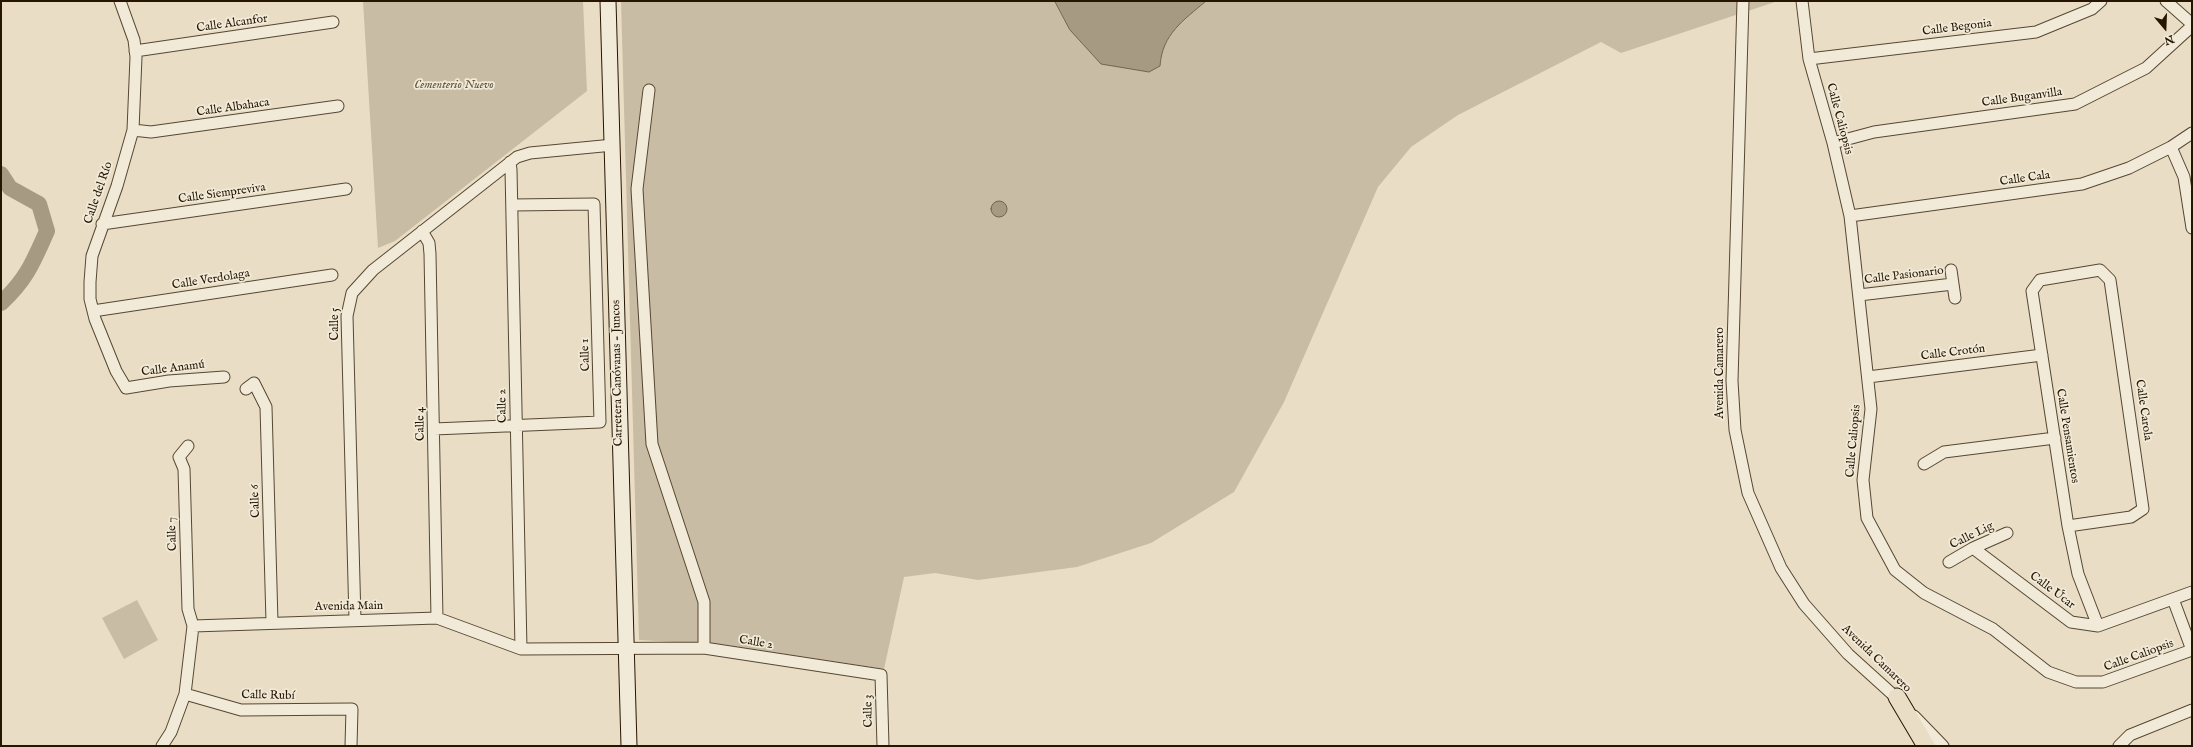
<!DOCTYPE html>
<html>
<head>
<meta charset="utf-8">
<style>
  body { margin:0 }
  #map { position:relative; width:2193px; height:747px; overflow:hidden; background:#e9dec5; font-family:"IM FELL English",serif }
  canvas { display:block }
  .frame { position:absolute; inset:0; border:2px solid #261500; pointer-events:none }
  .north { position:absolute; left:2145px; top:8px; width:40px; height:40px; -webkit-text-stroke:3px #f1ead9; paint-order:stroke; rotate:161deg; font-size:11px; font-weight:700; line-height:16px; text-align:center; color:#261500 }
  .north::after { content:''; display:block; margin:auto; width:14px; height:18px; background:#261500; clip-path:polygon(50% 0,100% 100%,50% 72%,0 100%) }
</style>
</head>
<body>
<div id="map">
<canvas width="2193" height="747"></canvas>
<div class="frame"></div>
<div class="north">N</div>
</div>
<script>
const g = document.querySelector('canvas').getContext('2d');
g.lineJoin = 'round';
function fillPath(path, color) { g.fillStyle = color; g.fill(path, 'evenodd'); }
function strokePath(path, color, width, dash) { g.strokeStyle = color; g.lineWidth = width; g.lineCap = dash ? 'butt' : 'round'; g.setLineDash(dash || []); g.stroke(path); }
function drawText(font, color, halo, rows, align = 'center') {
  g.font = font + ' "IM FELL English",serif'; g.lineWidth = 3.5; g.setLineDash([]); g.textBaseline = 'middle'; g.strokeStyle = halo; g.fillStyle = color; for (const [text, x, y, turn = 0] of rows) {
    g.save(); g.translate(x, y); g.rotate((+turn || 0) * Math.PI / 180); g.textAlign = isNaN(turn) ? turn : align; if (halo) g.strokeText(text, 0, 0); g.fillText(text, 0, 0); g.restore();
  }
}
fillPath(new Path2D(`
  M363,1H583L587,91L395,241L378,248Z
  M621,1H1778L1621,53L1601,42L1458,115L1411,147L1378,187L1284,402L1234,492L1151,543L1077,567L978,580L935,573L904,577L884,669L726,645L639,640Z
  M137,600L158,640L124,659L102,618Z`), '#c8bca4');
const water = new Path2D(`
  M1055,1H1206C1184,20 1162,34 1160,66L1149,72L1101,64L1070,30Z
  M991 209a8 8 0 1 1 16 0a8 8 0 1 1-16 0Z`);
fillPath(water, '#a79a82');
strokePath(water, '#73654e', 1);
strokePath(new Path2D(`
  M1,174L10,188L39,204L47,231C33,262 27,279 1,303`), '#a79a82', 16);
const street = new Path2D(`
  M120,1L134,40L136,57L133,130L117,186L92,256L90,282V299L95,319L116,371L126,388L169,381L224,377
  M1743,1L1732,381L1735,430L1748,493L1781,568L1804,604L1848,654L1901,702
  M1802,1L1809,59L1833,143L1850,216L1871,409L1863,480L1867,518L1895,570L1924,593L1993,629L2048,672L2076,682H2103L2192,650
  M2166,1L2192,24
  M135,51L333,22
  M1809,59L2036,32L2092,9L2101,1
  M649,90L637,189L652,444L704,602V648
  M133,130L151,132L338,106
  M1833,143L1874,132L2075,104L2146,68L2192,26
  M2171,147L2184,177L2192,228
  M510,162L511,170L521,649
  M1850,216L2082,184L2129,168L2171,147L2192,133
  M102,224L346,189
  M422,231L429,243L430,254L437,618
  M1951,270L1955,298
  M1859,295L1953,284
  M93,311L332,275
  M1868,377L2042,355
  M246,389L254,383L266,407L272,622
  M434,429L600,422L594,204L512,205
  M1924,464L1944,452L2055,438
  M2068,526L2131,517L2143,509L2110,280L2100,270L2040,280L2032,291L2068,526L2078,574L2098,626
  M1973,548L2071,622L2098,626L2192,592
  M1949,562L1973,548L2007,533
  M2173,599L2192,650
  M355,620L347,316L352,293L373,270L517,157L530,153L613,145
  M193,626L437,618L521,649L704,648L881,675L883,746
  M185,694L241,710L352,709L351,746
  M1914,716L1943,746
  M162,746L171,732L185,694L193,626L188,609L184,469L179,457L188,446
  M2119,746L2130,735L2192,710`);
const secondary = new Path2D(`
  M608,1L629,746`);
const primary = new Path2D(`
  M1897,697L1926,746`);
strokePath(street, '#574731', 13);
strokePath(secondary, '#261500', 17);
strokePath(primary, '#261500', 19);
strokePath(street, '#f1ead9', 11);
strokePath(secondary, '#f1ead9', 15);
strokePath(primary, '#e9dec5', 17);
drawText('12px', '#261500', '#f1ead9', [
  ["Calle Alcanfor",232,24,-8],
  ["Calle Begonia",1957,28,-7],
  ["Calle Buganvilla",2022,98,-8],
  ["Calle Albahaca",233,108,-8],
  ["Calle Caliopsis",1839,119,75],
  ["Calle Cala",2025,179,-8],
  ["Calle del Río",99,193,-71],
  ["Calle Siempreviva",222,194,-8],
  ["Calle Pasionario",1904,276,-7],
  ["Calle Verdolaga",211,280,-9],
  ["Calle 5",336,324,-90],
  ["Calle Crotón",1953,353,-7],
  ["Calle 1",586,355,-92],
  ["Calle Anamú",173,369,-7],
  ["Carretera Canóvanas - Juncos",618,373,-91],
  ["Avenida Camarero",1721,373,-90],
  ["Calle 2",503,406,-91],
  ["Calle Carola",2143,410,82],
  ["Calle 4",421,424,-91],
  ["Calle Pensamientos",2067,436,81],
  ["Calle Caliopsis",1854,441,-85],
  ["Calle 6",256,501,-92],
  ["Calle 7",173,534,-92],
  ["Calle Lig",1972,536,-26],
  ["Calle Úcar",2052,591,37],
  ["Avenida Main",349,607,-1],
  ["Calle 2",756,643,9],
  ["Calle Caliopsis",2139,656,-20],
  ["Avenida Camarero",1876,659,44],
  ["Calle Rubí",268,696,1],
  ["Calle 3",869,711,-91]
]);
drawText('italic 12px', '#5f4f39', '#f1ead9', [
  ["Cementerio Nuevo",454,86]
]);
</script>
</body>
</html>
